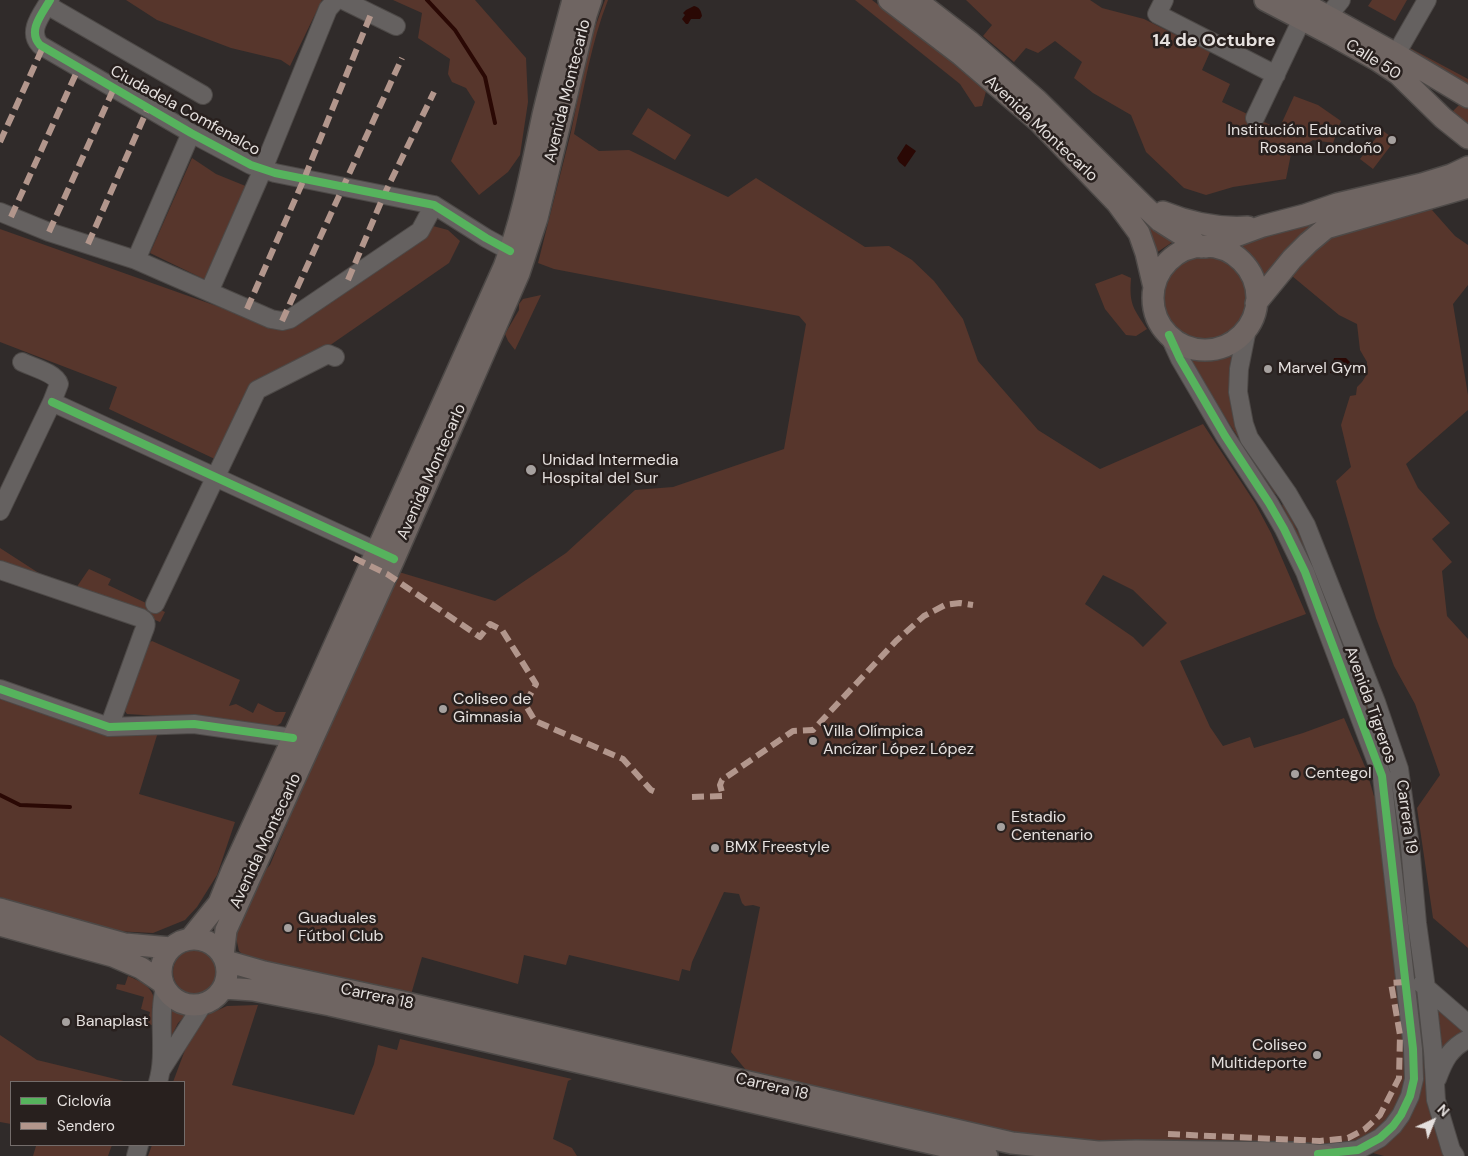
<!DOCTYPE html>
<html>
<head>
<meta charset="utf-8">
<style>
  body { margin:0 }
  #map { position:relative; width:1468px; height:1156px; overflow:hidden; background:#302b2a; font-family:"DM Sans",sans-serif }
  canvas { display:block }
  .legend { position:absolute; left:10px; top:1081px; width:175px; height:65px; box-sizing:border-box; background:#28201e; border:1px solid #746d6b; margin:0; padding:6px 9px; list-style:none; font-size:15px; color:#e5e0de }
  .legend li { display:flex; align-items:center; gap:10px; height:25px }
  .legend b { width:25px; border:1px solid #746d6b }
  .north { position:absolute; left:1408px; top:1096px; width:50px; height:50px; -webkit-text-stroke:4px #28201e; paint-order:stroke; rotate:44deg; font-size:14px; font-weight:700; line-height:20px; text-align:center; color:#e5e0de }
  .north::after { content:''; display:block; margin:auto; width:18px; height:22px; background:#e5e0de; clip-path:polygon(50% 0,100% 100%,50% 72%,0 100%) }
</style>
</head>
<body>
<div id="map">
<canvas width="1468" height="1156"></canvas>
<ul class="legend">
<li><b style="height:6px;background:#56b35d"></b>Ciclovía</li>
<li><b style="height:6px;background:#b2968c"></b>Sendero</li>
</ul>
<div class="north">N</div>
</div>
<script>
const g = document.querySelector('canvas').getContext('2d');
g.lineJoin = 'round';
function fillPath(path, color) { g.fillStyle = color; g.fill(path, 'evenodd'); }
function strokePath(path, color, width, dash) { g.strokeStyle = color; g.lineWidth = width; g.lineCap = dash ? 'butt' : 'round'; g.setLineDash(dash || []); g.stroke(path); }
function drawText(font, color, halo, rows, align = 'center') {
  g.font = font + ' "DM Sans",sans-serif'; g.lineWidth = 5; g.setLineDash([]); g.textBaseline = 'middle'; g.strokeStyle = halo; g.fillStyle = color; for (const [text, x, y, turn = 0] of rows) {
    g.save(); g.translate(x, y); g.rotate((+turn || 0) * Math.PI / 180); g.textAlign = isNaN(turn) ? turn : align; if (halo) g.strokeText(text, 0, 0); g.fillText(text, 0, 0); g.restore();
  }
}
fillPath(new Path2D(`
  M126,0H322L290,66L281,60L231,48L157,20Z
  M393,0H475L526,58L528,102L520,155L508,172L479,195L451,161L475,102L466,88L452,82L448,74L450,59L418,38L422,13Z
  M605,0H608C591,43 584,89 574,134L599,151L629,150L728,197L756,178L865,247L889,246L912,260L934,281L963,319L978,361L1038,430L1100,469L1203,424L1255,503L1271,533L1306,614L1180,661L1210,727L1223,746L1250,737L1254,748L1303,733L1344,718L1366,769L1374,796L1383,795L1410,1096L1358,1150L1065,1141L1019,1134L746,1070L731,1052L760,907L753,905L745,906L742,903L739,894L724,892L692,962L690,971L682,969L679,981L569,955L566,965L524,955L518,984L422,957L410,998L251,962L239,951L235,933L258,878L270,865L287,824V814L336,715L327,708L389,569L495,601L566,553L635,490L673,487L784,449L806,324L799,316L554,269L538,263L571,132L589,44ZM1103,575L1133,590L1167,623L1143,647L1133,637L1085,604Z
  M855,0H872L987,88L982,106L975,107L960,84Z
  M966,0H1090L1102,8L1144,19L1210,52L1202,70L1230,84L1222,102L1279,129L1294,96L1318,105L1341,121L1333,143L1313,140L1291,154L1286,179L1233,187L1206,195L1184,188L1146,152L1131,115L1093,93L1074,78L1082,62L1055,41L1038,53L1026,48L1014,62L983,36L992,25Z
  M1372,0H1407L1395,21L1368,6Z
  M1434,2L1435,6L1431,8L1410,48L1468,79V87L1406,50Z
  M1459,105L1468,109V125L1452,112Z
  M648,108L691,135L675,160L632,134Z
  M1382,130L1395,140L1373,169L1360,159Z
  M192,158L216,174L248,187L210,282L150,253Z
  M1391,201L1263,279C1257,264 1247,254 1233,244Z
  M1445,201L1432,210L1455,236L1468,245V285L1453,304L1468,395V410L1406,464L1418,488L1450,523L1432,539L1452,562L1442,571L1447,616L1468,639V948L1433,918L1417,808L1440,775L1415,704L1394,666L1376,618L1336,481L1351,467L1341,425L1350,396L1356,395L1357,387L1362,382L1367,374V362L1360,350L1357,324L1339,315L1292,276L1326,237Z
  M1130,211L1177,239L1153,255Z
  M433,226L448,230L460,241L449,263L326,348L251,387L239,404L245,406L219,461L109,409L117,387L0,342V229L270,325L425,236Z
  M1161 299a44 44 0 1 1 88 0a44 44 0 1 1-88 0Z
  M1122,274L1131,278C1129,304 1133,308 1147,329L1136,336L1126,335L1105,309L1095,284Z
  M541,295L515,350L508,341L505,334L519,310V304L523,299Z
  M1230,354H1233L1230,378L1229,390L1231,404L1234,418L1279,493L1275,494L1186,357L1208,359Z
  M1284,504L1317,570L1342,639H1340L1312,565L1282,505Z
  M0,548L48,579L0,564Z
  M89,569L111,579L108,585L165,612L160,622L88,594L76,588Z
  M152,641L240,680L229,706L236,704L253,713L258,703L276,712H286L281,723L275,727L223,720L127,714L122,707L146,645Z
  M1348,650L1384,749L1392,775L1414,958H1410L1372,725L1344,651Z
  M0,699L108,734L158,732L139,794L235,822L217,875L197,907L185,920L153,933L114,931L72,920L0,897Z
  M173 972a22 22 0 1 1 44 0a22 22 0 1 1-44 0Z
  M128,976C158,988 155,997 156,1027L147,1023L150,1012L141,1009L144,997L116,989L117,984L125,985Z
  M1416,989L1428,1107L1440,1140L1448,1156H1384L1369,1152L1406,1120L1411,990Z
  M258,1005L232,1085L354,1115L374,1064L378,1045L397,1050L400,1039L572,1079L568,1081L553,1139L572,1148L577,1156H148L152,1145H184V1082H173L191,1034L205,1016L227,1006Z
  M171,1006L181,1011L188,1013L178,1023L170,1039Z
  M1436,1007L1466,1032L1441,1055Z
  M0,1035L37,1060L128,1082H11V1124L0,1122Z
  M34,1145H112L108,1156H33L36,1146Z`), '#57362c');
fillPath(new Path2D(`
  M694,6C699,7 701,10 702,16L700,19H691L688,24H686L682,19L685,15L683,13L686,10Z
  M906,144L916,151L905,167L899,162L897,158Z
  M1334,358H1346L1350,362L1349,366L1338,374L1330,373Z`), '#2a0804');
strokePath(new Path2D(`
  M427,0L455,30L485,77L495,123
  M0,795L20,805L70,807`), '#2a0804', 4);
const minor = new Path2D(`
  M50,0C42,14 27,31 40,45L191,133L251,165L275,173L434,205L486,238L510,251
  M343,0L396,26
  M1164,0L1157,14L1276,75
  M47,5L203,95
  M1321,28L1328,16L1341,0
  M1396,54L1427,0
  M1255,118L1302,19
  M0,212L49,232L136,260L271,319L282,321L290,319L420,231L434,205
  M136,260L191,133
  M209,292L263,169L328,9L336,0
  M1247,329L1239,369L1238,392L1244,424L1249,438L1288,494L1306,525L1376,702L1399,769L1410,846L1417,923L1426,988L1433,1051L1436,1100L1451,1150L1455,1156
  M1169,335L1180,359L1225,436L1269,503L1284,529L1305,572L1382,776L1413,1049L1414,1079L1410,1096L1401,1115L1393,1126L1380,1138L1358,1150L1318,1154
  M52,402L387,556
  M0,511L52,402L59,384C56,373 32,367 22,362
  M0,570L141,618C148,622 146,626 143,633L109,727
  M155,604L257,390L328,354L335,357
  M0,689L109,727L194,724L293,738
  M1422,984L1468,1024
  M161,1070L203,1004
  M1437,1079C1444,1060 1450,1048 1468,1039
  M158,1082C167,1052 157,1018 165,988
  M136,1156L139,1145`);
const major = new Path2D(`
  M889,0L961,55L1039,122L1117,203L1139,233L1146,253L1154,287
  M916,0L969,41L1037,100L1144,206L1160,221L1201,247
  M1265,0L1332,35L1377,60L1398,74L1443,118L1468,138
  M1298,0L1396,54L1468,97
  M1163,212C1190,223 1219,229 1248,227
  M1153 298a52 52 0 1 1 104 0a52 52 0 1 1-104 0Z
  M1206,247L1263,226L1305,215L1337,204L1422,184L1451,175L1468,167
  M1256,303L1292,259L1308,243L1326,228L1468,187
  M0,909L125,944L171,948
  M0,925L113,956L141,968L163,983
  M190,939L219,903L232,871L293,738L504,267C523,218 532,166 543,115C552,76 563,38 573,0
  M161 972a33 33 0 1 1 66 0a33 33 0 1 1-66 0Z
  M223,956L226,930L394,559L519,273L537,218L586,15L591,0
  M226,961L264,972L398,1001L1012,1143L1098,1152L1136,1151L1293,1153L1326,1156
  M224,988L253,990L330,1005L987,1156`);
strokePath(minor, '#4d4947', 20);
strokePath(major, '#4d4947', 24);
strokePath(minor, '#656160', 18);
strokePath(major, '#6f6562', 21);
strokePath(new Path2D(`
  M0,142L43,47
  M11,217L79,67
  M49,232L114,88
  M88,244L148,108
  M348,280L384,195L434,92
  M247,309L304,179L371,14
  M282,321L402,58
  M354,558L387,574L480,637L490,624L502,630L536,684L525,704L535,721L623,759L651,790L656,792
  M692,797L723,796L720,785L722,780L793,731L813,730L896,641L924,616L945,605L960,603L973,605
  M1168,1134L1320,1141L1348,1138L1365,1129L1380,1115L1399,1078L1400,1035L1391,983L1405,982`), '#b2968c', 6, [12, 6]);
strokePath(new Path2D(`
  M50,0C42,14 27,31 40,45L191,133L251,165L275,173L434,205L486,238L510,251
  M1169,335L1180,359L1225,436L1269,503L1284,529L1305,572L1382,776L1413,1049L1414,1079L1410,1096L1401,1115L1393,1126L1380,1138L1358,1150L1318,1154
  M52,402L394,559
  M0,689L109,727L194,724L293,738`), '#56b35d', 8);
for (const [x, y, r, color] of [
  [1392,140,5,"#a6a19f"],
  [1268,369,5,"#a6a19f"],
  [531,470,6,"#a6a19f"],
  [443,709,5,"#a6a19f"],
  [813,741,5,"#a6a19f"],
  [1295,774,5,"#a6a19f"],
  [1001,827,5,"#a6a19f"],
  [715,848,5,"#a6a19f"],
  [288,928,5,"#a6a19f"],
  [66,1022,5,"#a6a19f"],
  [1317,1055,5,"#a6a19f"]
]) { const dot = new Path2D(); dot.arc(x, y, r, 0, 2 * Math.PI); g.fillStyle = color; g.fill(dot); strokePath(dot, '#28201e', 2); }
drawText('16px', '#e5e0de', '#28201e', [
  ["Calle 50",1373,60,32],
  ["Avenida Montecarlo",568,91,-76],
  ["Ciudadela Comfenalco",185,111,29],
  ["Avenida Montecarlo",1041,129,43],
  ["Avenida Montecarlo",432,472,-66],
  ["Avenida Tigreros",1370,705,70],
  ["Carrera 19",1406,817,82],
  ["Avenida Montecarlo",266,841,-65],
  ["Carrera 18",377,997,12],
  ["Carrera 18",772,1087,13]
]);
drawText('16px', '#e5e0de', '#28201e', [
  ["Institución Educativa",1382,131,"right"],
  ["Rosana Londoño",1382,149,"right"],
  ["Marvel Gym",1278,369],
  ["Unidad Intermedia",542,461],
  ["Hospital del Sur",542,479],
  ["Coliseo de",453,700],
  ["Gimnasia",453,718],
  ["Villa Olímpica",823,732],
  ["Ancízar López López",823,750],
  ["Centegol",1305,774],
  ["Estadio",1011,818],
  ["Centenario",1011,836],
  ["BMX Freestyle",725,848],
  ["Guaduales",298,919],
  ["Fútbol Club",298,937],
  ["Banaplast",76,1022],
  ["Coliseo",1307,1046,"right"],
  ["Multideporte",1307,1064,"right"]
], 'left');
drawText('bold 18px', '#e5e0de', '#28201e', [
  ["14 de Octubre",1214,41]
]);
</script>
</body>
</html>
